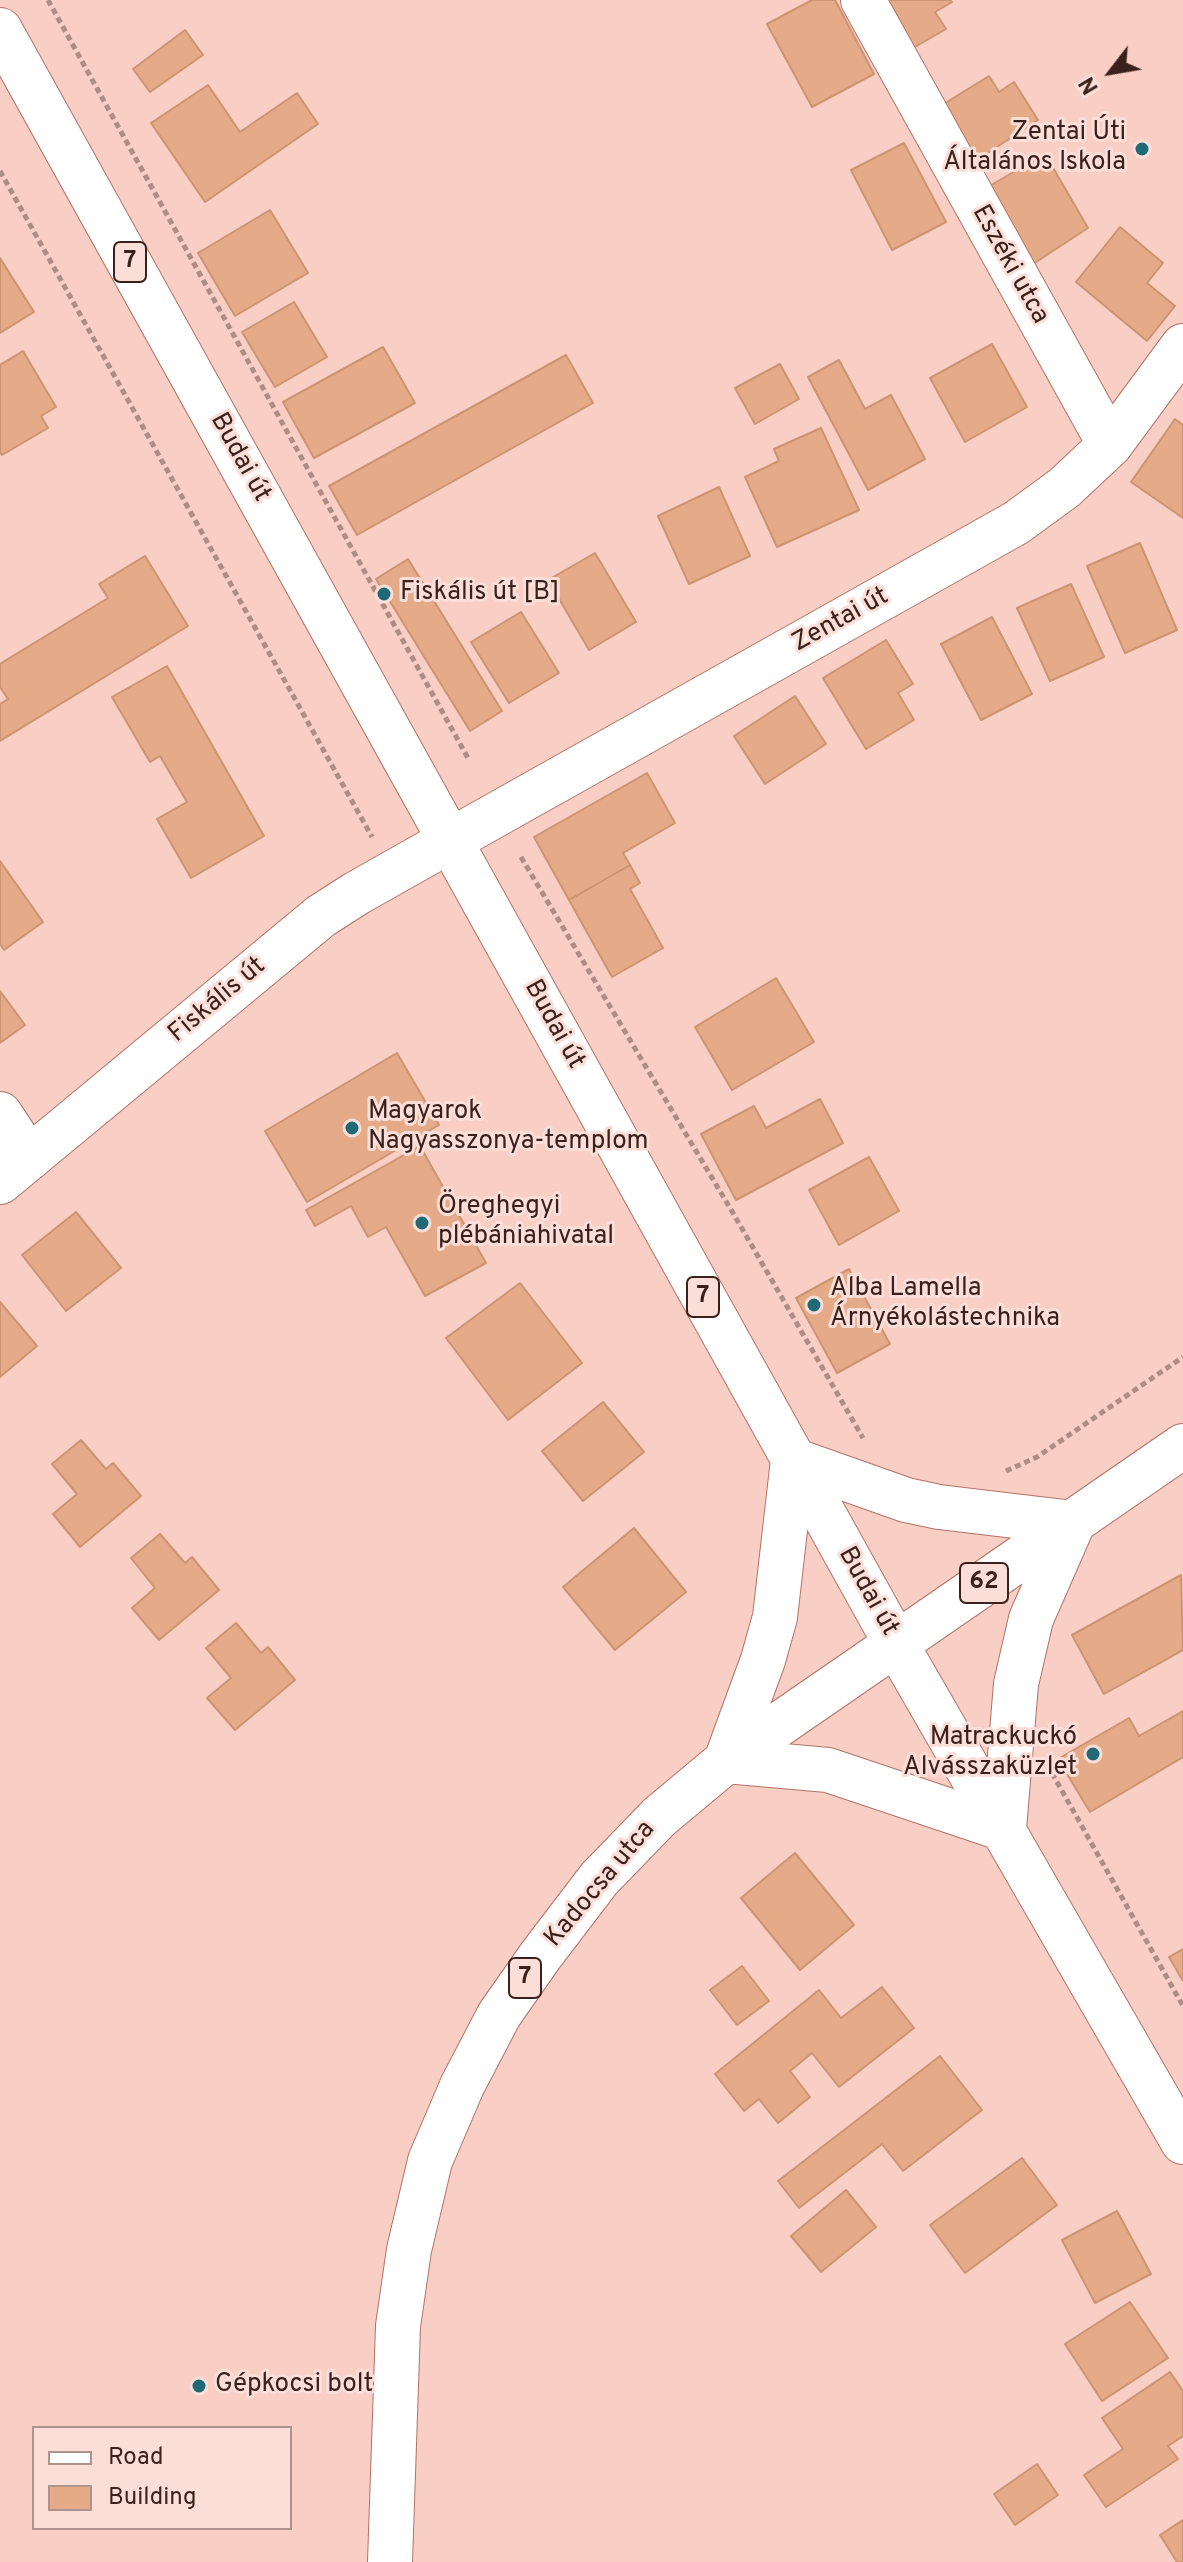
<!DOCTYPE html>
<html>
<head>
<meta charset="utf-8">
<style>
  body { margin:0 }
  #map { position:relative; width:1183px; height:2562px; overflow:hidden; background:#f8cec5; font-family:Overpass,sans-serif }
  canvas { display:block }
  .legend { position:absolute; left:32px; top:2426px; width:260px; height:104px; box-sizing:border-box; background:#fbded8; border:2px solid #ae928c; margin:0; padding:10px 14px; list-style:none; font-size:24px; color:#3a211b }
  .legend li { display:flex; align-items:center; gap:16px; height:40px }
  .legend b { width:40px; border:2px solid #ae928c }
  .north { position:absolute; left:1071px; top:32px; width:80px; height:80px; -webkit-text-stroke:6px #fbded8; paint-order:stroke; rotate:239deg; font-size:22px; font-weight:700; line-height:32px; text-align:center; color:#3a211b }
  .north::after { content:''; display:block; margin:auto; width:28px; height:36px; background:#3a211b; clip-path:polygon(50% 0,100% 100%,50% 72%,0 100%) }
</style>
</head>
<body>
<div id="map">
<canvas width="1183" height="2562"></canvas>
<ul class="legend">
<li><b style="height:10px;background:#fff"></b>Road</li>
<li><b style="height:22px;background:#e5ab89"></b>Building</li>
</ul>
<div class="north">N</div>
</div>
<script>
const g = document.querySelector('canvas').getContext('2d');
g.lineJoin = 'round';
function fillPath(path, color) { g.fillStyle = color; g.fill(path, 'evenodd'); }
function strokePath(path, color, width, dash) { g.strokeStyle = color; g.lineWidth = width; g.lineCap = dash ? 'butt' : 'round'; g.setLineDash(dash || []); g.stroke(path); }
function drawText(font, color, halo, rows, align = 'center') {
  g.font = font + ' Overpass,sans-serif'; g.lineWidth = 6; g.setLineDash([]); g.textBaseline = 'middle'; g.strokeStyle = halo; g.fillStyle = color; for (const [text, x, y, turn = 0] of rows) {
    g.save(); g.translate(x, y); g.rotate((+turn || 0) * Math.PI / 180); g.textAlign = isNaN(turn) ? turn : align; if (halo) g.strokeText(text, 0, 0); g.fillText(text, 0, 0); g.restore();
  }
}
const building = new Path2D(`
  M812,0H835L874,74L812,107L767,24Z
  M885,0H950L952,2L935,12L946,29L908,51Z
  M185,30L203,55L150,92L133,69Z
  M989,76L999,92L1014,82L1038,120L971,164L939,107Z
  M208,85L240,132L297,93L318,124L205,202L151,123Z
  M904,143L946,222L892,250L851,170Z
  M1045,154L1088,228L1030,266L986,188Z
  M270,210L308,273L235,316L198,253Z
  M1120,227L1163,263L1147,283L1175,306L1147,341L1076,282Z
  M0,258L34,312L0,333Z
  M294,302L327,357L275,387L242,332Z
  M992,344L1027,407L965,442L930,378Z
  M383,347L415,403L314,458L283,402Z
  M23,351L56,407L41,416L48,428L2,455L0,451V365Z
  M566,355L593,403L357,535L329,486Z
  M839,360L865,409L891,395L925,459L868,490L808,377Z
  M780,364L799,399L755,424L735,388Z
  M1175,419L1183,425V518L1131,482Z
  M821,428L859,510L777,547L745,477L779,461L774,449Z
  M719,487L750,556L689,584L658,516Z
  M1140,543L1177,630L1125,653L1087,566Z
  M595,553L636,622L589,650L548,580Z
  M145,556L188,626L0,741V704L8,699L0,687V664L108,598L99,584Z
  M408,559L502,711L470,731L376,579Z
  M1071,584L1104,657L1050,681L1017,608Z
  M521,612L559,673L509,703L471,642Z
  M992,617L1032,694L981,720L941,644Z
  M886,640L913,684L898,693L914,720L866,749L823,678Z
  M167,666L264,836L191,878L157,819L187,802L160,756L150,762L112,697Z
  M795,696L826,744L765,784L734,736Z
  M647,773L675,823L623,853L630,865L569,900L534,837Z
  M0,861L43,922L4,950L0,944Z
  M630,865L640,883L630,889L663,948L612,977L569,900Z
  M776,978L814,1042L732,1090L695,1027Z
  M0,991L25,1025L0,1043Z
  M397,1053L439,1125L307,1202L265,1131Z
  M820,1099L843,1143L736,1200L701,1134L754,1106L766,1128Z
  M420,1146L486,1263L425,1296L386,1227L368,1237L351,1206L315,1226L306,1210Z
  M869,1157L899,1211L839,1245L809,1190Z
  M76,1212L121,1268L66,1311L22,1255Z
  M849,1269L890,1344L837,1373L796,1298Z
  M520,1283L582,1363L508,1420L446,1338Z
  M0,1302L37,1346L0,1377Z
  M603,1402L644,1452L583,1501L542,1451Z
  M81,1440L106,1469L113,1463L141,1496L80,1547L53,1514L77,1494L52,1464Z
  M634,1528L686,1592L615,1650L563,1587Z
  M160,1534L185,1563L192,1557L219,1590L159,1640L132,1608L155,1588L131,1558Z
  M1181,1575L1183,1650L1104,1694L1072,1635Z
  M236,1623L261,1653L268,1647L295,1680L235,1730L207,1698L231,1678L206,1648Z
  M1183,1711V1757L1090,1812L1058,1759L1129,1718L1139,1736Z
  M795,1853L854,1925L800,1970L741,1898Z
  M1183,1949V1981L1169,1957Z
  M742,1966L769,2001L737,2025L710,1990Z
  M882,1987L914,2028L839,2087L812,2053L790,2071L810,2097L778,2123L759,2099L744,2111L715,2074L819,1990L841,2018Z
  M940,2056L982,2110L903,2171L882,2144L799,2208L778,2181Z
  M1022,2158L1057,2205L965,2273L930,2225Z
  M846,2190L876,2227L821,2272L791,2236Z
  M1117,2211L1151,2274L1095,2303L1062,2240Z
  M1130,2302L1168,2358L1102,2401L1065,2344Z
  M1170,2372L1183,2391V2436L1168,2446L1178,2459L1106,2507L1084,2475L1123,2449L1102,2418Z
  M1037,2464L1058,2495L1015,2525L994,2494Z
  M1183,2520V2562H1177L1160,2535Z`);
fillPath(building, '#e5ab89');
strokePath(building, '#cd9472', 2);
const minor = new Path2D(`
  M863,0L1110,445
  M451,840L1016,523L1064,488L1110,445L1183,346
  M0,1114L29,1158`);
const tertiary = new Path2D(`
  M0,1182L321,916L357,893L451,840`);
const secondary = new Path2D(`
  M896,1644L1183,2142`);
const primary = new Path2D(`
  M0,30L896,1644
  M793,1460L906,1500L939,1507L1073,1523
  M726,1761L828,1770L1004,1829L1016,1684L1031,1619L1073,1523
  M726,1761L763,1660L775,1617L793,1460
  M390,2562L398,2326L409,2250L430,2161L462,2086L499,2015L541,1955L599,1879L659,1817L726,1761L1183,1446`);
strokePath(minor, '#b27366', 46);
strokePath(tertiary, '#b27366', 46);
strokePath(secondary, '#b27366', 46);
strokePath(primary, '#b27366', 46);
strokePath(new Path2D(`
  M48,0L469,760
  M0,171L372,837
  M521,857L733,1213L863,1438
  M1006,1471L1037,1457L1183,1357
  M1052,1773L1183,2006`), '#af8c84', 5, [6, 4]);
strokePath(minor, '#fff', 44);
strokePath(tertiary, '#fff', 44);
strokePath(secondary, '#fff', 44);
strokePath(primary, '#fff', 44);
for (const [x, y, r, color] of [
  [1142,149,8,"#206976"],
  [384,594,8,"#206976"],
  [352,1128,8,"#206976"],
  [422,1223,8,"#206976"],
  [814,1305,8,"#206976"],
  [1093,1754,8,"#206976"],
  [199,2386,8,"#206976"]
]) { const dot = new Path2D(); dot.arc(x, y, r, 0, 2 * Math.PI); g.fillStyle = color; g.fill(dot); strokePath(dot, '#fbded8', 3); }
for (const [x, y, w] of [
  [130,262,32],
  [703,1297,32],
  [984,1583,48],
  [525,1978,32]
]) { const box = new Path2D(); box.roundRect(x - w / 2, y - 20, w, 40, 6); g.fillStyle = '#fbded8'; g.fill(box); strokePath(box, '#3a211b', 2); }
drawText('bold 24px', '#3a211b', null, [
  ["7",130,262],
  ["7",703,1297],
  ["62",984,1583],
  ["7",525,1978]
]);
drawText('26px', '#3a211b', '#fbded8', [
  ["Zentai Úti",1126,134,"right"],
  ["Általános Iskola",1126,164,"right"],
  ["Fiskális út [B]",400,594],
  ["Magyarok",368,1113],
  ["Nagyasszonya-templom",368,1143],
  ["Öreghegyi",438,1208],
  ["plébániahivatal",438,1238],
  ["Alba Lamella",830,1290],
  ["Árnyékolástechnika",830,1320],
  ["Matrackuckó",1077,1739,"right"],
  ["Alvásszaküzlet",1077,1769,"right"],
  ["Gépkocsi bolt",215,2386]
], 'left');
drawText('26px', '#3a211b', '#fbded8', [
  ["Eszéki utca",1009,265,61],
  ["Budai út",239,458,61],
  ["Zentai út",841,621,-29],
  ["Fiskális út",218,1001,-40],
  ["Budai út",553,1025,61],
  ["Budai út",867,1592,61],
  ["Kadocsa utca",601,1885,-50]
]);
</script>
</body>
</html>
